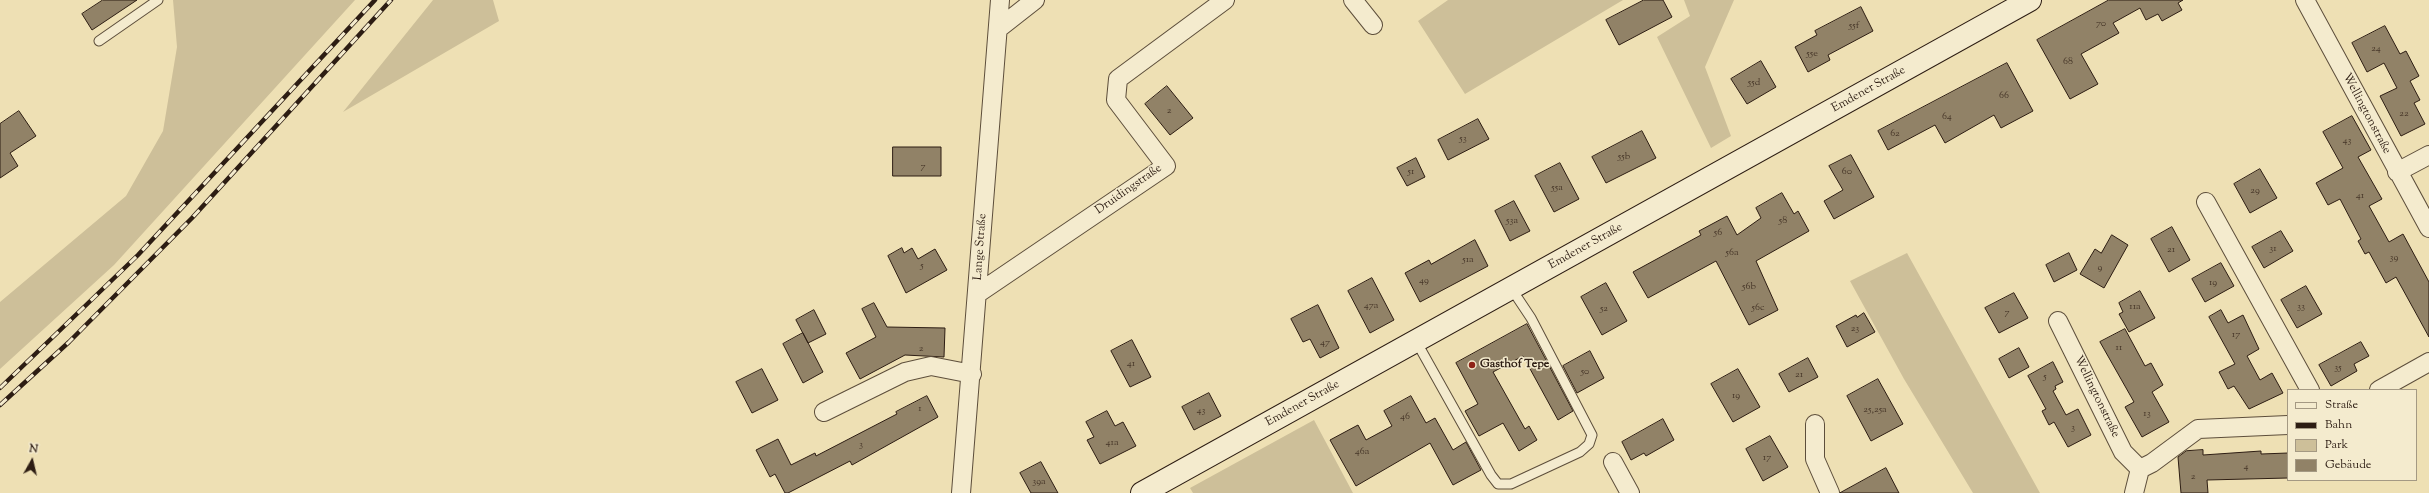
<!DOCTYPE html>
<html>
<head>
<meta charset="utf-8">
<style>
  body { margin:0 }
  #map { position:relative; width:2429px; height:493px; overflow:hidden; background:#eee0b4; font-family:"Sorts Mill Goudy",serif }
  canvas { display:block }
  .legend { position:absolute; left:2287px; top:389px; width:130px; height:92px; box-sizing:border-box; background:#f4ebce; border:1px solid #a49983; margin:0; padding:5px 7px; list-style:none; font-size:12px; color:#2d1d13 }
  .legend li { display:flex; align-items:center; gap:8px; height:20px }
  .legend b { width:20px; border:1px solid #a49983 }
  .north { position:absolute; left:12px; top:441px; width:40px; height:40px; -webkit-text-stroke:3px #f4ebce; paint-order:stroke; rotate:8deg; font-size:11px; font-weight:700; line-height:16px; text-align:center; color:#2d1d13 }
  .north::after { content:''; display:block; margin:auto; width:14px; height:18px; background:#2d1d13; clip-path:polygon(50% 0,100% 100%,50% 72%,0 100%) }
</style>
</head>
<body>
<div id="map">
<canvas width="2429" height="493"></canvas>
<ul class="legend">
<li><b style="height:5px;background:#f4ebce"></b>Straße</li>
<li><b style="height:5px;background:#2d1d13"></b>Bahn</li>
<li><b style="height:11px;background:#cdbf99"></b>Park</li>
<li><b style="height:11px;background:#918267"></b>Gebäude</li>
</ul>
<div class="north">N</div>
</div>
<script>
const g = document.querySelector('canvas').getContext('2d');
g.lineJoin = 'round';
function fillPath(path, color) { g.fillStyle = color; g.fill(path, 'evenodd'); }
function strokePath(path, color, width, dash) { g.strokeStyle = color; g.lineWidth = width; g.lineCap = dash ? 'butt' : 'round'; g.setLineDash(dash || []); g.stroke(path); }
function drawText(font, color, halo, rows, align = 'center') {
  g.font = font + ' "Sorts Mill Goudy",serif'; g.lineWidth = 3; g.setLineDash([]); g.textBaseline = 'middle'; g.strokeStyle = halo; g.fillStyle = color; for (const [text, x, y, turn = 0] of rows) {
    g.save(); g.translate(x, y); g.rotate((+turn || 0) * Math.PI / 180); g.textAlign = isNaN(turn) ? turn : align; if (halo) g.strokeText(text, 0, 0); g.fillText(text, 0, 0); g.restore();
  }
}
fillPath(new Path2D(`
  M173,0H355L114,265L0,369V302L126,196L163,131L177,47Z
  M433,0H493L499,21L343,112Z
  M1448,0H1623L1465,94L1418,21Z
  M1684,0H1734L1705,67L1731,136L1711,148L1657,37L1690,16Z
  M1907,253L2040,493H1973L1904,379L1850,281Z
  M1314,420L1353,493H1193L1190,488Z`), '#cdbf99');
const building = new Path2D(`
  M103,0H137L92,30L82,14Z
  M1644,0H1663L1672,17L1619,45L1606,20Z
  M2109,0H2183L2178,3L2182,10L2162,21L2158,14L2146,20L2140,8L2113,23L2119,33L2081,54L2098,84L2070,99L2037,40Z
  M1861,7L1873,31L1828,55L1830,60L1808,72L1795,47L1817,35L1815,31Z
  M2385,26L2400,54L2406,51L2419,76L2410,81L2420,100L2414,103L2425,124L2401,136L2380,96L2397,88L2384,63L2367,72L2352,43Z
  M1761,61L1776,87L1747,104L1731,79Z
  M2007,63L2033,111L2001,128L1994,115L1945,143L1935,125L1888,150L1878,131Z
  M1167,86L1193,118L1170,135L1145,104Z
  M19,111L36,136L10,153L18,166L0,178V124Z
  M2352,116L2371,150L2358,157L2382,199L2369,206L2389,242L2403,234L2429,282V337L2396,277L2386,283L2369,252L2365,254L2358,241L2361,239L2340,199L2328,205L2316,183L2343,168L2323,132Z
  M1478,119L1489,139L1448,160L1438,140Z
  M1642,131L1656,158L1606,183L1592,157Z
  M893,147H941V176H893Z
  M1851,155L1874,197L1834,219L1824,201L1843,190L1829,166Z
  M1416,158L1425,177L1407,186L1397,168Z
  M1560,163L1579,199L1554,212L1535,176Z
  M2260,169L2277,198L2250,213L2234,184Z
  M1782,193L1794,214L1798,211L1809,231L1756,261L1778,310L1749,325L1716,261L1648,298L1633,272L1701,235L1699,231L1727,216L1737,235L1761,218L1756,208Z
  M1514,201L1530,231L1510,241L1495,211Z
  M2172,227L2190,260L2169,272L2151,239Z
  M2281,231L2293,251L2264,268L2252,247Z
  M2112,235L2128,245L2104,288L2080,274L2095,249L2101,253Z
  M1475,240L1488,266L1420,302L1405,273L1429,260L1431,264Z
  M902,248L904,253L912,248L918,259L935,249L947,270L906,293L888,256Z
  M2069,253L2077,270L2054,282L2046,265Z
  M2221,263L2234,286L2205,302L2192,279Z
  M1372,278L1394,320L1370,333L1348,291Z
  M1606,283L1627,321L1602,335L1581,297Z
  M2306,286L2322,314L2297,328L2281,300Z
  M2140,291L2155,318L2129,332L2119,314L2123,312L2119,303Z
  M2014,293L2028,318L1999,333L1985,308Z
  M874,303L887,327L945,328L944,357L905,355L860,379L846,353L876,337L862,309Z
  M1318,305L1339,348L1320,358L1310,339L1303,342L1291,319Z
  M814,310L826,334L808,343L796,320Z
  M2221,310L2228,323L2243,315L2259,349L2247,356L2260,380L2272,373L2283,393L2249,409L2234,386L2228,389L2219,372L2235,364L2209,317Z
  M1864,313L1875,332L1847,347L1836,326L1856,315L1857,317Z
  M1527,324L1573,411L1558,420L1523,356L1493,372L1525,429L1529,426L1537,440L1519,451L1503,423L1479,436L1465,411L1478,404L1456,363Z
  M2125,329L2145,366L2151,363L2163,385L2152,392L2169,422L2142,437L2125,407L2134,402L2100,342Z
  M803,333L823,372L803,383L783,344Z
  M1132,340L1151,377L1130,387L1111,351Z
  M2361,342L2369,356L2354,364L2357,371L2331,386L2319,365Z
  M2019,348L2029,367L2009,378L1999,359Z
  M1590,351L1604,378L1577,393L1563,366Z
  M1808,358L1818,377L1789,392L1779,374Z
  M2053,362L2063,382L2055,386L2056,389L2053,391L2066,415L2078,409L2091,435L2068,447L2054,422L2049,425L2042,411L2046,409L2028,376Z
  M762,369L778,400L752,413L736,382Z
  M1738,369L1760,407L1733,422L1711,384Z
  M1878,379L1903,424L1871,441L1847,396Z
  M1209,393L1221,416L1194,430L1182,407Z
  M927,396L938,417L852,465L850,461L788,493H785L775,474L770,477L756,450L778,439L791,465L815,453L816,456L897,414L896,412Z
  M1411,396L1426,423L1435,418L1453,450L1466,442L1481,470L1453,485L1430,443L1356,486L1330,440L1358,425L1366,440L1392,426L1384,411Z
  M1107,411L1115,426L1123,422L1136,446L1100,464L1087,440L1094,437L1086,422Z
  M1663,419L1674,440L1646,456L1644,453L1631,460L1622,442Z
  M1770,436L1788,467L1763,481L1746,449Z
  M2203,450V455L2261,451V454L2288,453V478L2207,480L2208,493H2181L2178,457L2186,451Z
  M1041,462L1058,493H1031L1020,473Z
  M1886,468L1899,493H1840Z`);
fillPath(building, '#918267');
strokePath(building, '#2d1d13', 1);
const lane = new Path2D(`
  M99,41L158,0
  M1416,341L1491,475L1498,484H1511L1580,452L1589,444L1592,435L1531,318L1511,288`);
const street = new Path2D(`
  M1353,0L1373,25
  M2305,0L2429,228
  M998,29L1035,0
  M2397,172L2429,155
  M2206,202L2310,390
  M977,294L1166,166L1116,100L1118,79L1225,0
  M2058,321L2123,452L2140,469
  M2379,390L2429,362
  M824,412L905,372L931,366L972,374
  M1815,424V459L1830,493
  M1613,462L1630,493
  M961,493L1000,0
  M2134,493L2140,469L2152,463L2198,429L2288,425`);
const secondary = new Path2D(`
  M1142,493L2030,0`);
strokePath(lane, '#5d4e3b', 11);
strokePath(street, '#5d4e3b', 20);
strokePath(secondary, '#2d1d13', 24);
strokePath(lane, '#f4ebce', 9);
strokePath(street, '#f4ebce', 18);
strokePath(secondary, '#f4ebce', 22);
const rail = new Path2D(`
  M0,388L138,255L375,0
  M0,405L69,342L192,218L391,0`);
strokePath(rail, '#2d1d13', 4.5);
strokePath(rail, '#f4ebce', 3, [9]);
for (const [x, y, r, color] of [
  [1472,365,4,"#8f2418"]
]) { const dot = new Path2D(); dot.arc(x, y, r, 0, 2 * Math.PI); g.fillStyle = color; g.fill(dot); strokePath(dot, '#f4ebce', 1.5); }
drawText('10px', '#463628', null, [
  ["70",2101,24],
  ["55f",1854,26],
  ["24",2376,49],
  ["55e",1812,54],
  ["68",2068,62],
  ["55d",1754,83],
  ["66",2004,96],
  ["2",1169,111],
  ["22",2404,114],
  ["64",1947,117],
  ["62",1895,134],
  ["53",1463,139],
  ["43",2347,141],
  ["55b",1624,157],
  ["7",923,167],
  ["51",1411,172],
  ["60",1847,172],
  ["55a",1557,188],
  ["29",2255,191],
  ["41",2360,196],
  ["53a",1512,221],
  ["58",1783,221],
  ["56",1718,233],
  ["31",2273,249],
  ["21",2171,250],
  ["56a",1732,253],
  ["39",2394,258],
  ["51a",1468,260],
  ["5",922,266],
  ["9",2100,268],
  ["49",1424,281],
  ["19",2213,283],
  ["56b",1749,287],
  ["47a",1371,306],
  ["11a",2135,307],
  ["33",2301,307],
  ["56c",1758,308],
  ["52",1604,309],
  ["7",2007,313],
  ["23",1855,329],
  ["17",2236,335],
  ["47",1325,343],
  ["11",2119,348],
  ["2",921,349],
  ["41",1131,364],
  ["35",2338,368],
  ["50",1585,372],
  ["21",1799,375],
  ["5",2045,377],
  ["19",1736,396],
  ["1",920,409],
  ["25,25a",1875,410],
  ["43",1201,411],
  ["13",2147,414],
  ["46",1405,417],
  ["3",2073,428],
  ["41a",1112,443],
  ["3",861,445],
  ["46a",1362,452],
  ["17",1767,458],
  ["4",2246,467],
  ["2",2193,477],
  ["39a",1039,482]
]);
drawText('12px', '#2d1d13', '#f4ebce', [
  ["Emdener Straße",1869,90,-29],
  ["Wellingtonstraße",2366,114,62],
  ["Druidingstraße",1129,190,-35],
  ["Lange Straße",981,247,-86],
  ["Emdener Straße",1586,247,-29],
  ["Wellingtonstraße",2096,397,64],
  ["Emdener Straße",1303,404,-29]
]);
drawText('bold 12px', '#2d1d13', '#f4ebce', [
  ["Gasthof Tepe",1480,365]
], 'left');
</script>
</body>
</html>
